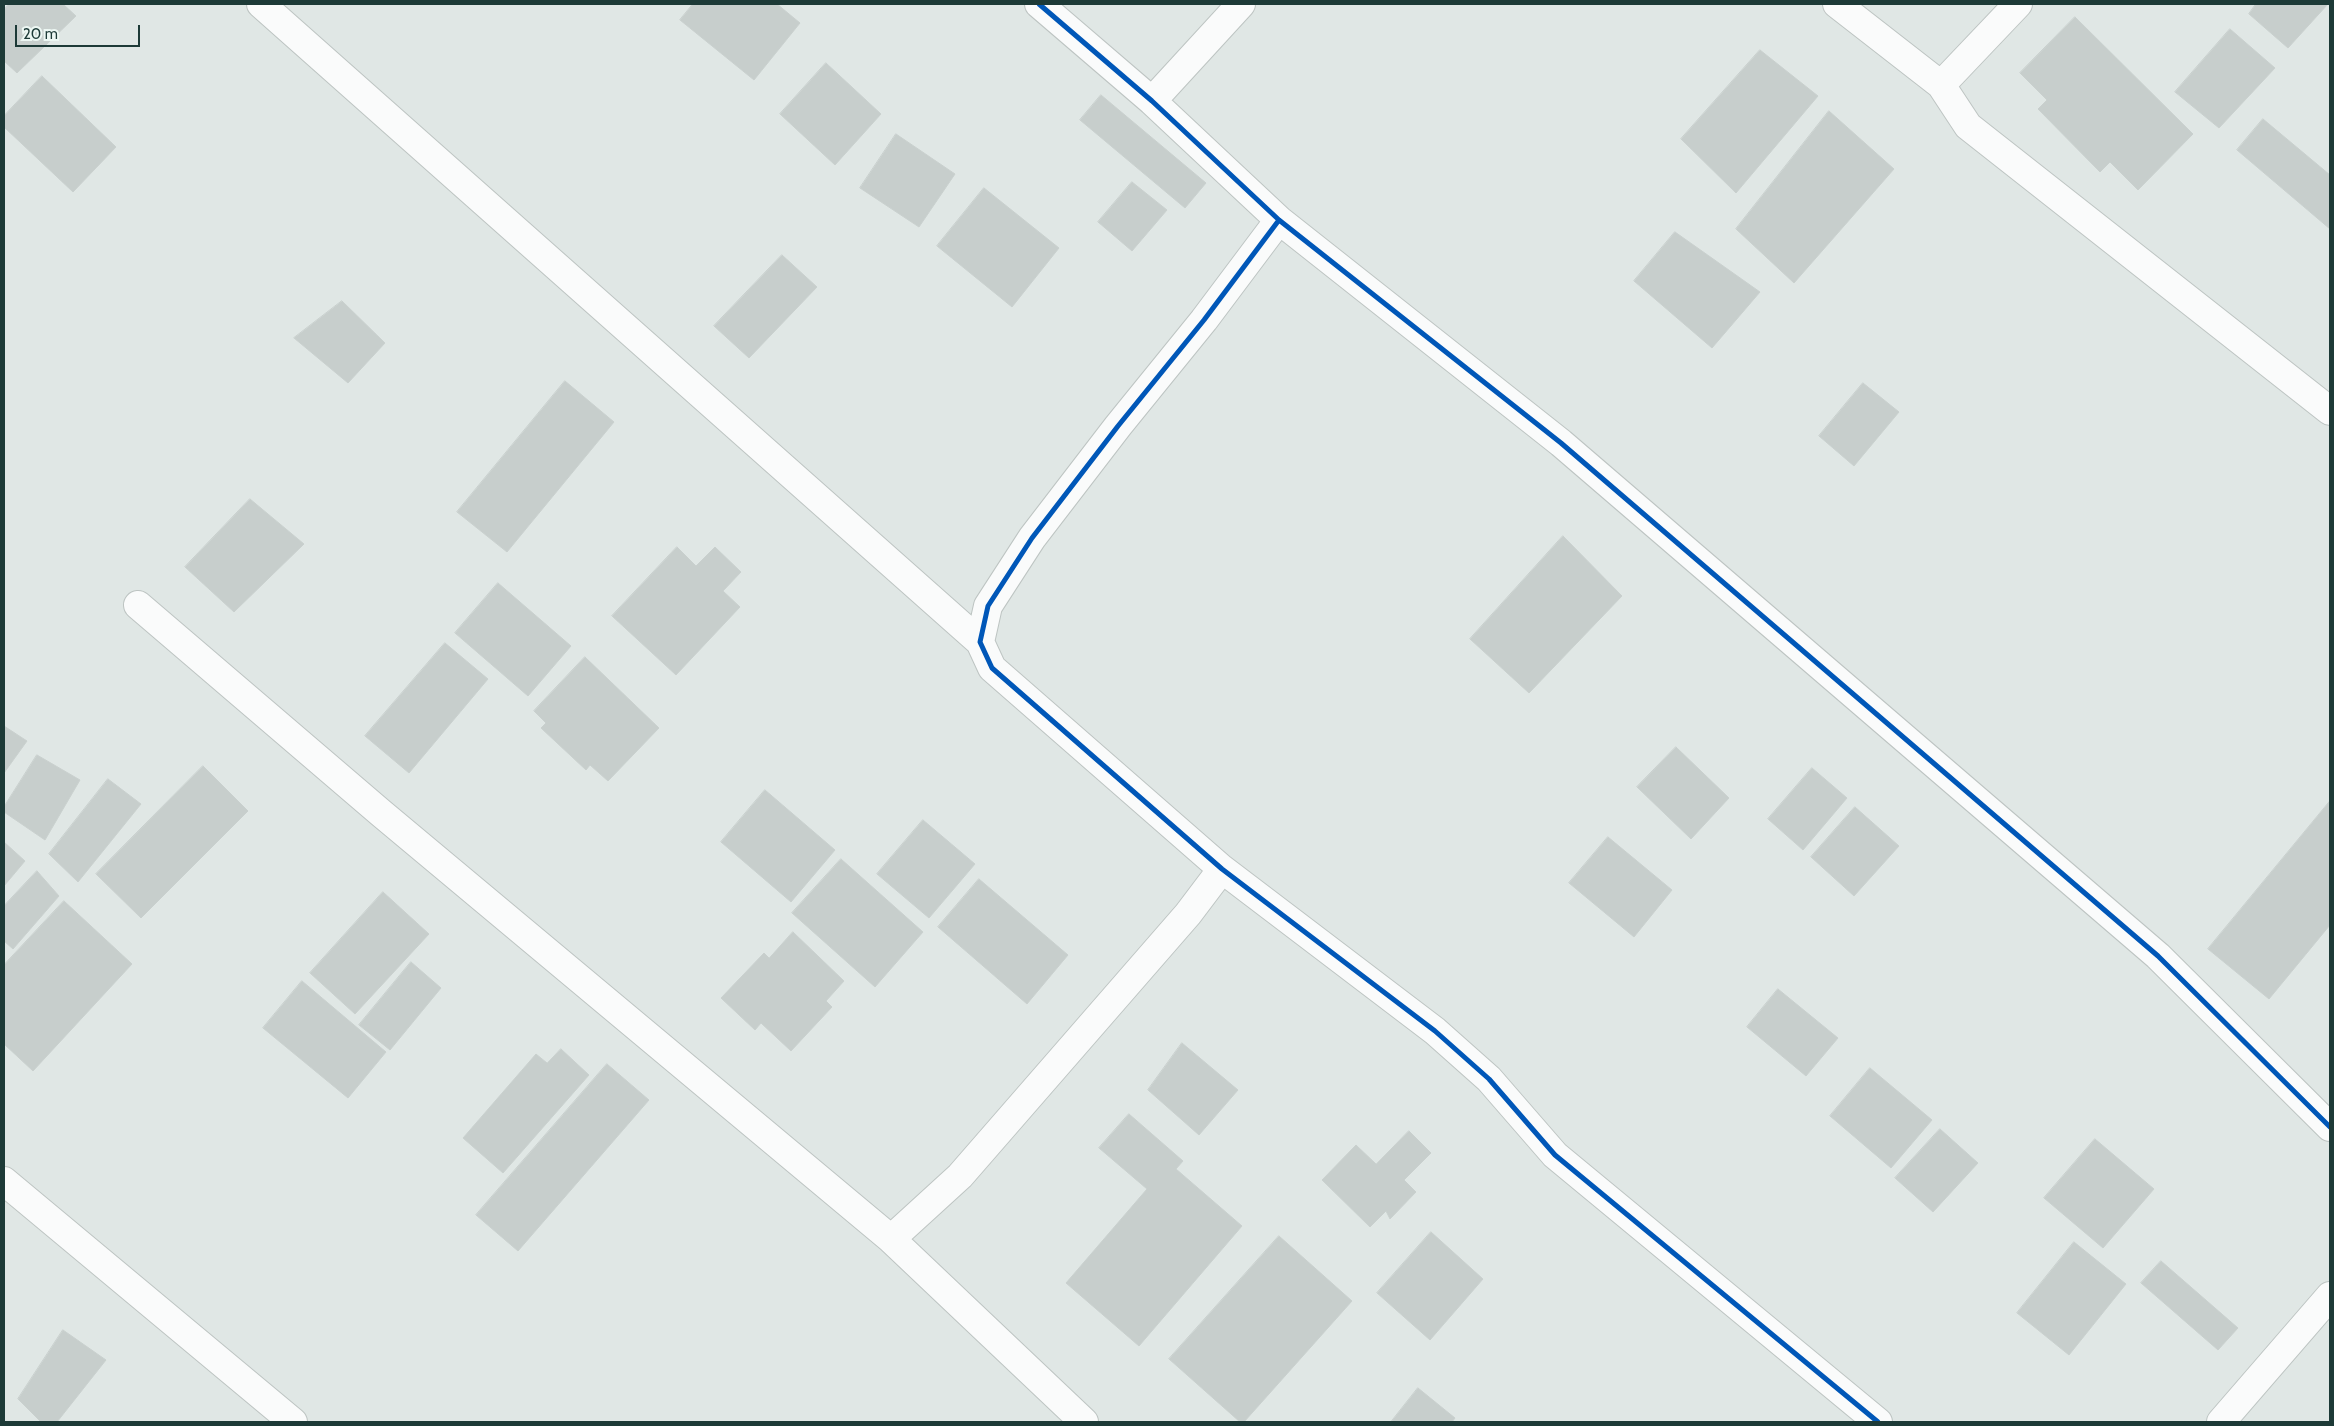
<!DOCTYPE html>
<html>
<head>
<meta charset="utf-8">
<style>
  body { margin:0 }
  #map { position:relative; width:2334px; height:1426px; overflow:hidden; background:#e0e7e5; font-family:Cabin,sans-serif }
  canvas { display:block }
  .frame { position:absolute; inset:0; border:5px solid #1d3a37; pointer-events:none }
  .scale { position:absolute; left:15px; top:25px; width:125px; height:22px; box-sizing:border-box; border:2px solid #1d3a37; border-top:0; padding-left:6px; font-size:15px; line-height:18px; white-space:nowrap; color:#1d3a37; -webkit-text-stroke:4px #edf7f3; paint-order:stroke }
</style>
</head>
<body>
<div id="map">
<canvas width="2334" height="1426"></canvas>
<div class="frame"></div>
<div class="scale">20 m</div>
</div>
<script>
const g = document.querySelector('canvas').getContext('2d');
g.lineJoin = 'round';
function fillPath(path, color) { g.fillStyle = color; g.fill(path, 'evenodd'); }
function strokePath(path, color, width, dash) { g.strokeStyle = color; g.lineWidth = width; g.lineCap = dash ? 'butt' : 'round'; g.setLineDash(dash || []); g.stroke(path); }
const building = new Path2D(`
  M9,4H63L76,16L17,73L4,61V10Z
  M693,4H777L800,23L754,80L680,20Z
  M2256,4H2328L2288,48L2249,14Z
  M2075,17L2193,134L2138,190L2110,162L2100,172L2038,109L2047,100L2020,73Z
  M2230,29L2275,68L2219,128L2175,92Z
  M1760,50L1818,96L1736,193L1681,139Z
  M826,63L881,114L835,165L780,114Z
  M42,76L116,147L73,192L4,127V116Z
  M1101,95L1206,183L1185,208L1080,120Z
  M1829,111L1894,169L1794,283L1736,229Z
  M2263,119L2330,175V229L2237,150Z
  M896,134L955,174L919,227L860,188Z
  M1132,182L1167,210L1132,251L1098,222Z
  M984,188L1059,248L1012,307L937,246Z
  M1675,232L1760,292L1712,348L1634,281Z
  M782,255L817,287L749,358L714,326Z
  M342,301L385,343L348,383L294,338Z
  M565,381L614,422L507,552L457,512Z
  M1863,383L1899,412L1854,466L1819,436Z
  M250,499L304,544L234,612L185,567Z
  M1563,536L1622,596L1529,693L1470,639Z
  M677,547L696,566L715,547L741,572L723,591L740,607L676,675L612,616Z
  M498,583L571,646L528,696L455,633Z
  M445,643L488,679L409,773L365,736Z
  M585,657L659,728L608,781L590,765L586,770L541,728L546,723L534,711Z
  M4,726L27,741L4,773Z
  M1676,747L1729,798L1691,839L1637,787Z
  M37,755L80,780L45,840L4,812V807Z
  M203,766L248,811L141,918L96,874Z
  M1812,768L1847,798L1803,850L1768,819Z
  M108,779L141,804L78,882L49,854Z
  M765,790L835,850L791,902L721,842Z
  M2330,801V925L2269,999L2208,949Z
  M1855,807L1899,846L1854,896L1811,857Z
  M923,820L975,864L929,918L877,874Z
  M1608,837L1672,890L1634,937L1569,883Z
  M4,842L25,861L4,886Z
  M841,859L923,932L875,987L792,913Z
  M37,871L59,896L13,949L4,941V906Z
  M979,879L1068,955L1027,1004L938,927Z
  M383,892L429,934L355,1014L310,973Z
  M64,901L132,964L33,1071L4,1044V965Z
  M793,932L844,981L826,1001L832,1007L791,1051L761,1023L755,1030L721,998L764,953L769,958Z
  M411,962L441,988L390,1050L359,1025Z
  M302,981L386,1052L348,1098L263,1028Z
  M1778,989L1838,1038L1806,1076L1747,1027Z
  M1182,1043L1238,1090L1199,1135L1148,1090Z
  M561,1049L589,1075L503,1173L463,1138L536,1054L547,1063Z
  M607,1064L649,1100L518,1251L476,1215Z
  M1870,1068L1932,1120L1891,1168L1830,1116Z
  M1129,1114L1183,1161L1176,1169L1242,1226L1139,1346L1066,1283L1147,1189L1099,1148Z
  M1940,1129L1978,1163L1933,1212L1895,1178Z
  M1409,1131L1431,1153L1404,1180L1416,1192L1390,1219L1386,1211L1370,1227L1322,1180L1356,1145L1376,1164Z
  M2095,1139L2154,1189L2103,1248L2044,1198Z
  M1431,1232L1483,1279L1430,1340L1377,1293Z
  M1279,1236L1352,1301L1244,1422H1240L1169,1359Z
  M2074,1242L2126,1284L2069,1355L2017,1313Z
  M2161,1261L2238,1328L2218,1350L2141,1283Z
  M63,1330L106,1360L57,1422H41L18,1399Z
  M1418,1388L1455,1418L1452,1422H1391Z`);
fillPath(building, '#c7cecc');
strokePath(building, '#c9d0ce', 1);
const street = new Path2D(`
  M261,4L980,642
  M1039,4L1152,101L1279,220L1561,443L2158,956L2330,1127
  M1837,4L1941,85
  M2018,4L1941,85L1968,126L2330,411
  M1152,101L1241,4
  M1279,220L1204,320L1118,426L1032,538L988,606L980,642L992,668L1222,869L1435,1031L1489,1079L1555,1155L1878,1422
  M138,605L381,813L891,1239L1084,1422
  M4,1181L293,1422
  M891,1239L960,1176L1188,914L1222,869
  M2221,1422L2330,1296`);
strokePath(street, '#bdc4c2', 30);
strokePath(street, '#fafbfb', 28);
strokePath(new Path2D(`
  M1039,4L1152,101L1279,220L1561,443L2158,956L2330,1127
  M1279,220L1204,320L1118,426L1032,538L988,606L980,642L992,668L1222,869L1435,1031L1489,1079L1555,1155L1878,1422`), '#0057b8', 5);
</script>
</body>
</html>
